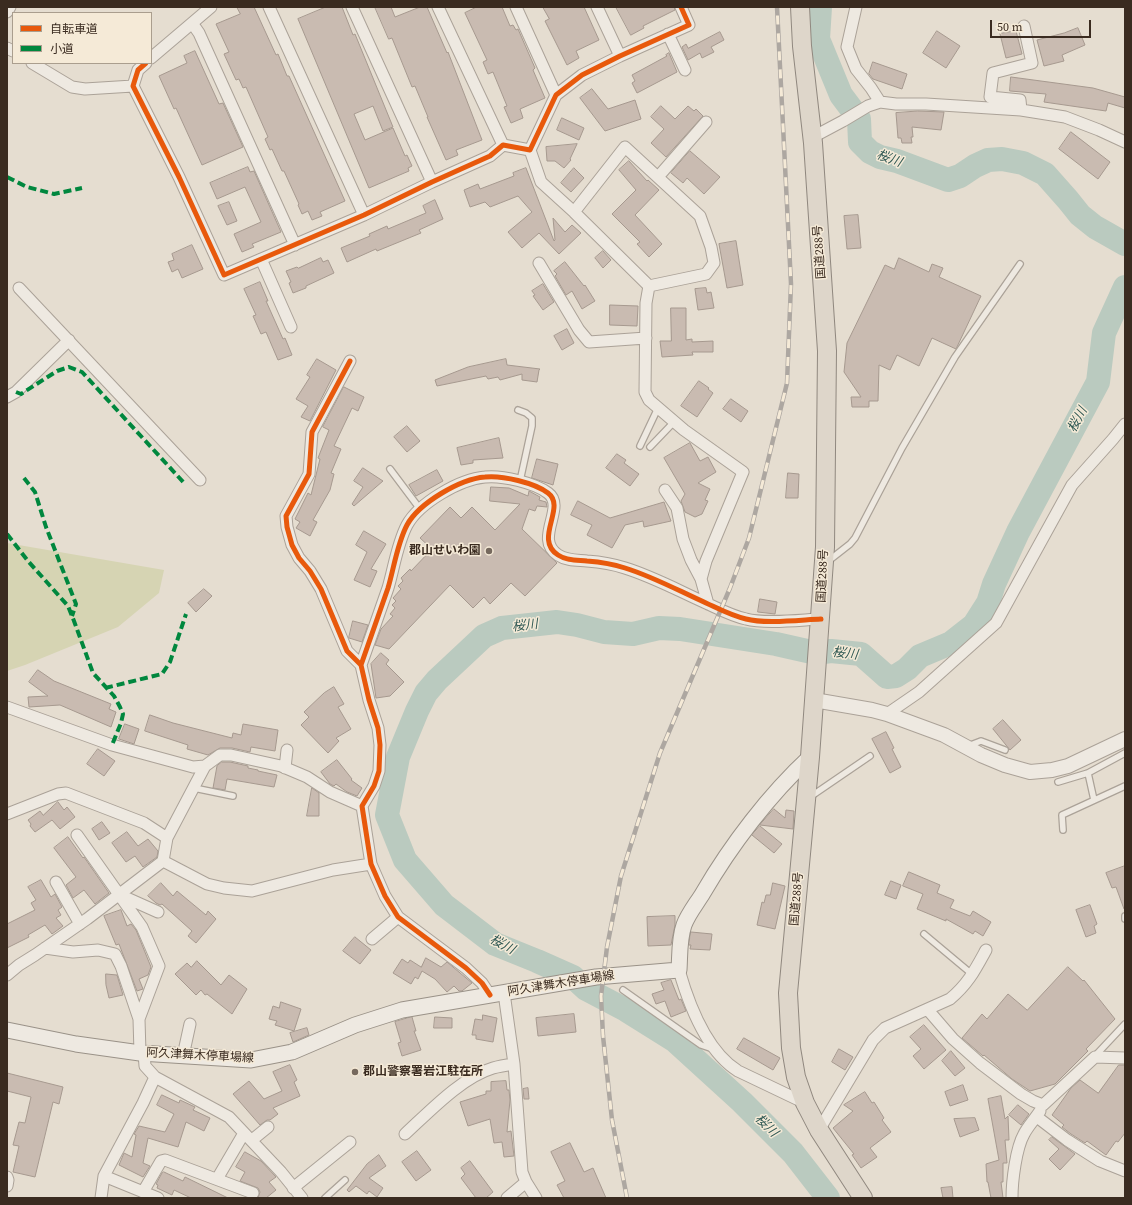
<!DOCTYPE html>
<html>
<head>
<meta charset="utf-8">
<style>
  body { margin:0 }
  #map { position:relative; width:1132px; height:1205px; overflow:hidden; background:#e5ddd0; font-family:"Source Serif 4","Noto Sans JP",serif }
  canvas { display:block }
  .frame { position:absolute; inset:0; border:8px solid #3a2b20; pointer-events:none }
  .legend { position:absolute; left:12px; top:12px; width:140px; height:52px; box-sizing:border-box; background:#f5ead7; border:1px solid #aa9e8e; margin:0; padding:5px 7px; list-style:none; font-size:12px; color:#3a2b20 }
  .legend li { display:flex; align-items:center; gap:8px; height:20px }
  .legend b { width:20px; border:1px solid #aa9e8e }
  .scale { position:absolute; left:990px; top:20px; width:101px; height:18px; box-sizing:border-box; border:2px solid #3a2b20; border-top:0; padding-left:5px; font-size:12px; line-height:14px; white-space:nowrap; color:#3a2b20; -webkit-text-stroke:3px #f5ead7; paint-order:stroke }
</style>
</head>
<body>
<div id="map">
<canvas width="1132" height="1205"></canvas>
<div class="frame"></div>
<ul class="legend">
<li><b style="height:5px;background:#e8590c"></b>自転車道</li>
<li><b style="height:5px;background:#00873e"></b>小道</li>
</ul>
<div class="scale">50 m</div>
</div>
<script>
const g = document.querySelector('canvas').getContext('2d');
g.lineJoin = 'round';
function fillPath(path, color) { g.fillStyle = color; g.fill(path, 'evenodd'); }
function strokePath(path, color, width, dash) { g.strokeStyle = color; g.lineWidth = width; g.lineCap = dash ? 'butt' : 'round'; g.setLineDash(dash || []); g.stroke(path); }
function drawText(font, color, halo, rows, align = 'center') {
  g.font = font + ' "Source Serif 4","Noto Sans JP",serif'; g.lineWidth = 3; g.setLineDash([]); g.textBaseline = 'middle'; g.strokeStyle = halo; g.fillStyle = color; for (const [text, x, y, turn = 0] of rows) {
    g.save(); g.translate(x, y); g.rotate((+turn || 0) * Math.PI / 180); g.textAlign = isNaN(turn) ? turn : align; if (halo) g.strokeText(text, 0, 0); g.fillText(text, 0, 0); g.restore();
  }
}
fillPath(new Path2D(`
  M7,543L164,570L159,593L118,627L25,665L7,671Z`), '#d6d4b3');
strokePath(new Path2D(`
  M820,7L818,39L841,95L859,119L860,142L870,152L880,157L897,161L948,180L960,176L975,166L988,160L1002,159L1023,163L1045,174L1068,200L1080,215L1095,227L1125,244
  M828,1198L793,1153L742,1102L674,1040L626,1010L586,989L573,977L537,961L495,944L444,905L405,860L387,815L398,757L417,711L426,693L437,680L484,636L502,628L557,622L577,625L604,632L633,634L659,628L680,629L776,644L816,653L831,651L861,654L887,677L896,676L907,669L920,656L951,643L974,625L988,603L994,584L1018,532L1098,382L1104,333L1125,287`), '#bacabf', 24);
const building = new Path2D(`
  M237,7H254L276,55L278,54L287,76H289L345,201L320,212L322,216L312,220L308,211L302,214L298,205L299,204L284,171H282L272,149L270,150L265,139L268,137L246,87L243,88L239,79L236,80L224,54L229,52L216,24L240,14Z
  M326,7H342L353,35L355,34L393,127L383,131L373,106L354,114L365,140L393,128L405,156L407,155L412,166L408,168L409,171L369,188L298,19Z
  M375,7H391L395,17L420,7H427L447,53L448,52L482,140L456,150L458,155L446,160L427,117H428L415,86L412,87L392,38L389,39Z
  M477,7H502L510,26L513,25L516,30L518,29L535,68L533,70L545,98L520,109L523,118L511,123L504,107L507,106L493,72L488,74L483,62L487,60L465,13Z
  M543,7H584L599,40L576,51L579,58L567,65L545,21L549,19Z
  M616,7H674L675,10L643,26L644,28L631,35Z
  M1078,28L1085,45L1062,55L1064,61L1044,66L1037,40L1064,33Z
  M937,31L960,46L946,68L923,53Z
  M1016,31L1022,54L1006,58L1000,34Z
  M720,32L724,40L711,47L714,52L702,58L700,53L688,60L682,47L686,44L688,48Z
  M195,51L219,104L223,103L243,147L202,165L176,108L174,109L159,76L187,63L184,56Z
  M669,53L677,72L637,93L632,83L635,81L632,75L667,56L666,55Z
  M873,62L907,74L902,89L873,79L869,74Z
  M1011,77L1093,88L1125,97V108L1108,103L1106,111L1044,102L1046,94L1010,91Z
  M592,89L608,109L635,100L641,119L605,131L580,98Z
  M661,106L675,119L688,106L694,111L696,109L703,116L666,157L651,143L664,129L651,117Z
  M918,111L944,112L941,130L912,127L913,137H911L912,143H902L901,138H898L896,113Z
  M562,118L584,128L579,140L557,130Z
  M1071,132L1110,162L1098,179L1059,149Z
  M577,144L570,159L571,160L564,168L555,161H547L546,147Z
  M690,151L720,177L704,194L687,178L683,183L671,173Z
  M629,161L647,181L648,180L659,190L635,215L662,244L649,257L637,244L640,242L612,214L636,190L619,170Z
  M248,167L250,172L254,171L281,232L252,244L254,247L242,252L234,234L261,222L245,187L217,199L210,183Z
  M526,168L554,241L555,240L553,218L565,232L572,225L581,233L559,254L539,233L522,248L508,232L532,212L518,196L490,207L485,202L470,207L464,190L478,184L480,189L514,176L513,173Z
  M574,168L584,178L571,192L561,183Z
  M435,200L443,219L419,230L421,233L377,251L376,249L347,262L341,248L370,236L369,234L387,226L388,229L426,213L423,206Z
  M229,202L237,221L227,225L218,206Z
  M858,215L861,248L847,249L844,216Z
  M736,241L743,285L727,288L719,244Z
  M192,245L203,269L182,278L178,269L172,272L168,262L174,260L172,254Z
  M603,251L611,260L603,268L595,258Z
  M321,258L323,262L328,260L334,273L306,286V288L293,293L289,283L291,282L286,271L297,267L298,268Z
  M899,258L929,272L932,264L943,268L939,277L981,296L956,349L932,338L919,366L897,355L890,370L879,365L878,401H869V407H852L851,397H861L844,372L847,343L885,265L894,269Z
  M565,262L584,286L585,285L595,301L582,309L572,291L566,295L555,276L557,274L554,271Z
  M260,282L268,301H266L283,339L285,338L292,355L278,360L266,332L261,334L253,316L256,315L244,289Z
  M543,284L554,302L543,310L533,296L535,295L532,291Z
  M706,288L707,293L711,292L714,308L698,310L695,289Z
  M610,305L638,306L637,326L610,325Z
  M671,308H686V340L692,339V342L713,341V352H692L693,355L662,357L660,341H671Z
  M567,329L574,343L562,350L554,336Z
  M317,359L336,370L310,421L301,417L308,406L296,399L310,377L307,375Z
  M506,359L507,365L540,369L539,370L537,382L522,380V374L500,380L498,377L488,379L486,376L437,386L435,380L468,367Z
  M699,381L709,388L708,389L713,393L697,417L681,406Z
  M344,387L364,397L358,411L352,408L334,446L341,449L331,473L334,474L330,490L313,520L317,522L310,536L296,528L300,522L295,519L308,493L311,495L320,459L318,458L329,430L323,427Z
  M731,399L748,411L741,422L723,409Z
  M407,426L420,441L407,452L394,437Z
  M499,438L503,458L473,460V463L461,465L457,448Z
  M690,443L700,461L708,457L716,472L698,483L710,489L705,500L708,501L702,514L695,517L685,512L681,501L685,494L664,458Z
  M617,454L626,460L624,463L639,474L630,486L606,468Z
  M537,459L558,464L553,485L532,478Z
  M363,468L383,481L354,506L352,504L363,487L354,481Z
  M437,470L443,481L416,496L409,485Z
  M788,473L799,474L798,498H786Z
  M491,487L509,488L528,496L529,491L540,497L539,500L546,502L547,507L537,506L535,511L529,509L522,529L557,563L525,596L511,583L490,604L484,597L473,608L450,585L389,649L375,645L381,629L393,616L390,614L395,608L392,605L396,601L393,598L401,589L398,586L403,581L401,578L410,569L411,571L432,549L420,538L450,507L461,518L472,507L495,530L520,504L490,501Z
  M578,501L610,518L664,502L671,521L644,527L643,521L625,525L612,548L587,535L592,525L571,515Z
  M364,531L386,544L371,569L377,571L370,587L354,580L367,552L356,545Z
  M204,589L212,596L196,612L188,603Z
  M760,599L777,602L775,614L758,612Z
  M353,621L368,625L362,642L349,638Z
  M381,653L389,660L386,664L404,682L390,696L376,698L371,664Z
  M38,670L54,681L111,704L109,709L116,712L111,727L60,705L29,707L28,697L48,696L29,682Z
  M334,687L344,704L338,707L351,729L336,738L339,741L328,753L301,725L309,717L304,712L324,693Z
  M150,715L173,723L232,738L233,733L241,735L243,724L278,730L275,751L251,747L250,752L232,748H220L208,755L187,749L188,745L145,731Z
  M1003,720L1021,740L1010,750L993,729Z
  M125,724L139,729L134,744L119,739Z
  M886,732L894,748L892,749L901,767L890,773L872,739Z
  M98,749L115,761L104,776L87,764Z
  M337,760L352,779L351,780L362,788L357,796L347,792L336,784L334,786L330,784L321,772Z
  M222,762H230L248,766V768L258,770V771L277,775L274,787L227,779L225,790L213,788L217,766Z
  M312,788L319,793V816H307Z
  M58,802L64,810L67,807L75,817L60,829L52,820L35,832L30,826L31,824L28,820L40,811L43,815Z
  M774,809L785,818L786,810L794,811L793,829L760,825Z
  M102,822L110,833L99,840L92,829Z
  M760,826L782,844L774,853L752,835Z
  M127,832L138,846L148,839L158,851L157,857L143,867L135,856L126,862L112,843Z
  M68,837L83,858L84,857L109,893L95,904L84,890L73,898L66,885L76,877L54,848Z
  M1125,866V908L1124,909L1116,887L1112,888L1106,873Z
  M909,872L940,885L937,893L954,900L950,908L970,916L973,911L991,922L983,936L975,931L973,934L946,919V921L917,909L923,894L903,886Z
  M41,880L51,897L55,894L62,907L58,910L61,915L56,918L63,926L52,934L45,925L28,935L29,937L7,948V924L35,910L31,903L36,900L28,887Z
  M891,881L901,885L896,899L885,895Z
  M161,883L173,896L177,891L206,915L208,911L216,919L196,943L188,936L192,931L162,904L160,905L156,903L148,896Z
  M773,883L785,886L775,929L757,925L762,902L764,903L766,895H770Z
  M1090,905L1097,924L1094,926L1096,933L1086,937L1076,910Z
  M121,910L127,926L131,924L136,930L151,967L148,975L139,979L143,989L137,991L119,944L116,945L104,916Z
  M675,916V925L671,945L648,946L647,917Z
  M691,932L712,934L710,950L690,949L691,945H689Z
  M355,937L371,950L360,964L343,951Z
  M426,958L441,967L447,962L472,983L462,991H459L454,986L447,992L435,979L422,971L418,979L415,977L411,984L393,973L402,959L408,963L410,960L421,967Z
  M197,961L221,985L229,975L247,989L232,1014L207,994L205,995L201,990L196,995L175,974L187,963L191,967Z
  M1068,967L1083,981L1084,980L1115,1019L1086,1049L1088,1051L1055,1084L1030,1091L1012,1079L984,1055L983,1056L962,1038L982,1014L987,1019L1008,994L1027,1010Z
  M106,974L117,975L123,995L109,998L106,985Z
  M671,980L679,1000L681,999L686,1011L671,1017L665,1001L656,1004L652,994L664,990L661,983Z
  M281,1002L301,1009L294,1031L275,1025L277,1021L269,1019L273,1006L279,1008Z
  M574,1014L576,1032L538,1036L536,1018Z
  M483,1015L497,1018L493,1042L476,1039V1035H472L475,1019L482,1020Z
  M412,1017L416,1031H414L421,1050L402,1056L398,1043L401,1042L395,1022Z
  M435,1017L452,1018V1028H434Z
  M924,1025L946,1050L924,1069L913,1056L921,1049L910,1037Z
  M307,1028L309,1035L293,1042L290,1033Z
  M744,1038L780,1058L773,1070L737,1049Z
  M839,1049L853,1057L845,1070L832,1062Z
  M951,1051L965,1068L955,1076L942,1061Z
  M290,1065L297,1080L294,1082L300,1096L273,1108L278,1114L270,1120H267L260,1125L233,1094L249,1081L264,1099L282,1091L273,1072Z
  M1119,1065H1125V1133L1118,1142L1116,1141L1106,1155L1087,1141L1085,1143L1071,1134L1062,1127L1064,1125L1052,1115L1071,1088L1080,1080L1098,1093Z
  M7,1073L63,1087L59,1104L53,1102L35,1177L13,1172L19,1146L13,1145L19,1122L25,1123L31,1097L7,1091Z
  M506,1081L507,1090H509L510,1100L507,1132L511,1131L514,1156L504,1157L502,1142L494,1143L490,1119L468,1126L460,1102L486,1094V1091H491V1082Z
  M963,1085L968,1100L950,1106L945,1092Z
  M528,1088L529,1099H524L523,1089Z
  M865,1092L872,1103L874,1102L884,1118L882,1120L891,1132L870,1148L877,1157L861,1168L852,1155L854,1154L833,1128L853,1111L844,1105Z
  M162,1095L179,1103L180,1100L195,1107L193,1110L210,1118L204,1131L186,1122L178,1147L148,1138L143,1163L150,1166L143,1177L119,1165L124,1153L132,1157L136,1135L134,1134L139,1126L165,1132L174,1114L157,1105Z
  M1001,1096L1005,1119L1008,1116L1009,1140H1005L1007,1163H1003V1182H1001L1003,1198H991L988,1182H987L986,1164L999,1160L988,1099Z
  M1018,1105L1029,1114L1021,1125L1009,1115Z
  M975,1118L979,1130L960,1137L954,1119Z
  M1052,1137L1075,1154L1060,1170L1049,1159L1059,1149L1049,1140Z
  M570,1143L584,1172L593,1168L606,1198H564L557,1185L565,1181L551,1152Z
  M417,1151L431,1170L416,1181L402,1162Z
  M245,1152L261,1161L276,1177L269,1182L276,1190L266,1198H258L260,1192L258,1188L240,1181L245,1172L236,1167Z
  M379,1155L386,1166L369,1178L383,1188L377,1197L369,1191L367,1194L356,1186L349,1192L347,1190L367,1164Z
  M470,1161L493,1192L486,1198H476L461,1178L465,1174L461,1168Z
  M164,1172L183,1181L185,1177L228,1198H191L174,1190L172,1195L157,1188L158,1185L156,1184L162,1173Z
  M952,1187L953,1198H943L941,1188Z`);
fillPath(building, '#c9bbb1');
strokePath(building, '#a6998f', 1);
const service = new Path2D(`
  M518,410L526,413L532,418V426L520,481
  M640,446L658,408
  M650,447L674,422
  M390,469L420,509
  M827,562L850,544L855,538L902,448L955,357L1020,264
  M968,746L981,741L1005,750
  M1088,773L1094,800
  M1058,782L1088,773L1125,753
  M194,788L233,796
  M810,797L870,756
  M1063,830L1062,815L1125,786
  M1125,916V919
  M924,934L973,975
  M623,990L701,1045L713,1049
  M1095,1056L1125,1024
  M325,1198L345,1180`);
const minor = new Path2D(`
  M269,7L364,215
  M352,7L432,182
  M438,7L503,145
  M516,7L556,95
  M597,7L620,56
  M856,7L847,47L856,69L871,88L880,102
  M7,12L10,7
  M192,23L199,33L295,245
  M668,34L685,70
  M7,48L13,51
  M151,58L211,7
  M32,63L72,87L85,89L133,86
  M146,63L138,70L133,86L179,177L224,275L364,215L432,182L490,156L503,145L530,150L556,95L582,75L620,56L689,25L681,7
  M1021,110L1020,100L990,97L993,73L1032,63L1024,26
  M813,137L843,121L868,106L880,102L896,104H926L1021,110L1065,117L1099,130L1125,142
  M530,150L541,182L574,212L649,286L646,303L645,392L649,400L684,430L743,472L706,561L701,579L708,604
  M658,177L706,122
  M574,212L625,147L700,216L711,247L714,263L706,274L649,286
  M261,259L291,327
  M539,263L579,330L589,342L646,338
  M19,288L200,480
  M350,361L312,432L309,474L286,516L287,527L292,545L299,558L310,571L321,589L347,651L361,665L369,700L378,728L380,745L379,771L374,786L362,806L371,864L385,896L398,917L466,968L482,983L490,995
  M7,397L16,392L69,340
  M665,490L677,508L683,539L691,560L701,579
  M361,665C370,639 379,614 388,588C394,568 397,544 407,525C419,503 460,479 485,477C502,475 535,483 548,493C567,507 533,539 558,555C567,561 578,560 587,561C600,562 613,564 625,568C654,577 679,591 706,603C719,609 732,616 746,619C765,624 799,620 821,619
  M7,707L112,745L193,767L205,766L220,755H231L281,766L307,777L330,792L362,806
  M887,714L919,692L996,623L1072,485L1113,439L1125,424
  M285,768L287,750
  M7,814L58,794L66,793L144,823L167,838
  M77,835L142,927L159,966L139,1019L140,1053
  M163,861L207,884L224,888L252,891L333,870L371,864
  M56,882L80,924
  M120,895L158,912
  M372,939L398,917
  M45,948L73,952L98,950L115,954L121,966L139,1019
  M679,970C689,1005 706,1051 738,1071L805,1103
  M7,975L19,965L35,955L87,919L163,861L167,838L205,766
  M504,993L514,1064L522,1172L526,1182L536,1198
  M928,1010L953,1039L980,1063L1021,1094L1033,1101L1043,1105L1095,1057L1125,1058
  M144,1053L145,1066L155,1077L229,1117L281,1172L302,1198
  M183,1056L190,1024
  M1037,1117L1067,1140L1100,1161L1125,1171
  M819,1130L873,1040L885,1028L950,999C968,984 975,970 986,950
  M405,1134C429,1112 462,1077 493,1068C500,1066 507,1065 514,1064
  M252,1140L268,1127
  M104,1176L158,1198
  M7,1177L8,1180L7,1186
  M217,1179L244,1133
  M293,1188L350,1142
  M143,1192L161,1161L165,1160L253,1193
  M101,1198L104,1176L143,1103L155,1077
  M507,1198L526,1182
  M1012,1198C1012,1181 1016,1148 1024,1134C1028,1126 1035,1119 1040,1111`);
const tertiary = new Path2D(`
  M814,700L872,710L887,714L944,735L981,755L1005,765L1030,772L1052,770L1068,766L1125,739`);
const secondary = new Path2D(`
  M7,1030L76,1044L140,1053L251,1060L292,1052L355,1025L402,1010L596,977L679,970C680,955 679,939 684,925C688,914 697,903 703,893C731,845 769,795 810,757`);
const trunk = new Path2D(`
  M800,7L802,46L813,143L827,351L825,547L810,757L788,993L791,1048L796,1077L805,1103L819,1130L863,1198`);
strokePath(service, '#aba298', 8);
strokePath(minor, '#aba298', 13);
strokePath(tertiary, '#aba298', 16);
strokePath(secondary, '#9a9288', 17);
strokePath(trunk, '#90887f', 20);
strokePath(service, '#eee9e1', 5.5);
strokePath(minor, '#eee9e1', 11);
strokePath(tertiary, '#eee9e1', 14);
strokePath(secondary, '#eee9e1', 15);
strokePath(trunk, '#ded6ca', 18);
const rail = new Path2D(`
  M627,1198L612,1120L603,1036L601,996L607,947L621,876L660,753L730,588L749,538L787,383L791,284L777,7`);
strokePath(rail, '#ada7a1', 4.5);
strokePath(rail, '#f5ead7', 3, [9]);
strokePath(new Path2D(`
  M7,177L27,187L54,194L82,188
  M16,392L21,394L57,371L69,367L82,372L185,484
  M24,478L35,492L46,527L76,604L72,616
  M7,534L28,561L68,606L74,621L93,673L114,696L120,707L123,714L121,723L112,745
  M105,688L162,674L170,662L186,614`), '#00873e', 4, [8, 4]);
strokePath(new Path2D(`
  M146,63L138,70L133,86L179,177L224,275L364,215L432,182L490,156L503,145L530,150L556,95L582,75L620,56L689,25L681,7
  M350,361L312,432L309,474L286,516L287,527L292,545L299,558L310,571L321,589L347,651L361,665L369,700L378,728L380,745L379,771L374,786L362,806L371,864L385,896L398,917L466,968L482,983L490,995
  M361,665C370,639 379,614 388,588C394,568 397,544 407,525C419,503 460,479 485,477C502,475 535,483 548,493C567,507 533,539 558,555C567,561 578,560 587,561C600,562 613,564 625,568C654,577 679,591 706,603C719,609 732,616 746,619C765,624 799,620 821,619`), '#e8590c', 5);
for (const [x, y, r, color] of [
  [489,551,4,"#76695e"],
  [355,1072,4,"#76695e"]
]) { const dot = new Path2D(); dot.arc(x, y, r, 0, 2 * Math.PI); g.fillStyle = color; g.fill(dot); strokePath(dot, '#f5ead7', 1.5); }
drawText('12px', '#3a2b20', '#f5ead7', [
  ["国道288号",820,252,-94],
  ["国道288号",823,576,-87],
  ["国道288号",797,899,-85],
  ["阿久津舞木停車場線",561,984,-9],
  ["阿久津舞木停車場線",200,1056,3]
]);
drawText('bold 12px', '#3a2b20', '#f5ead7', [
  ["郡山せいわ園",481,551],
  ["郡山警察署岩江駐在所",363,1072,"left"]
], 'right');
drawText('italic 13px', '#305954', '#f5ead7', [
  ["桜川",889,159,20],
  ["桜川",1078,420,-62],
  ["桜川",525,626,-6],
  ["桜川",845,654,7],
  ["桜川",502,945,28],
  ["桜川",766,1126,45]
]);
</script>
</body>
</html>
